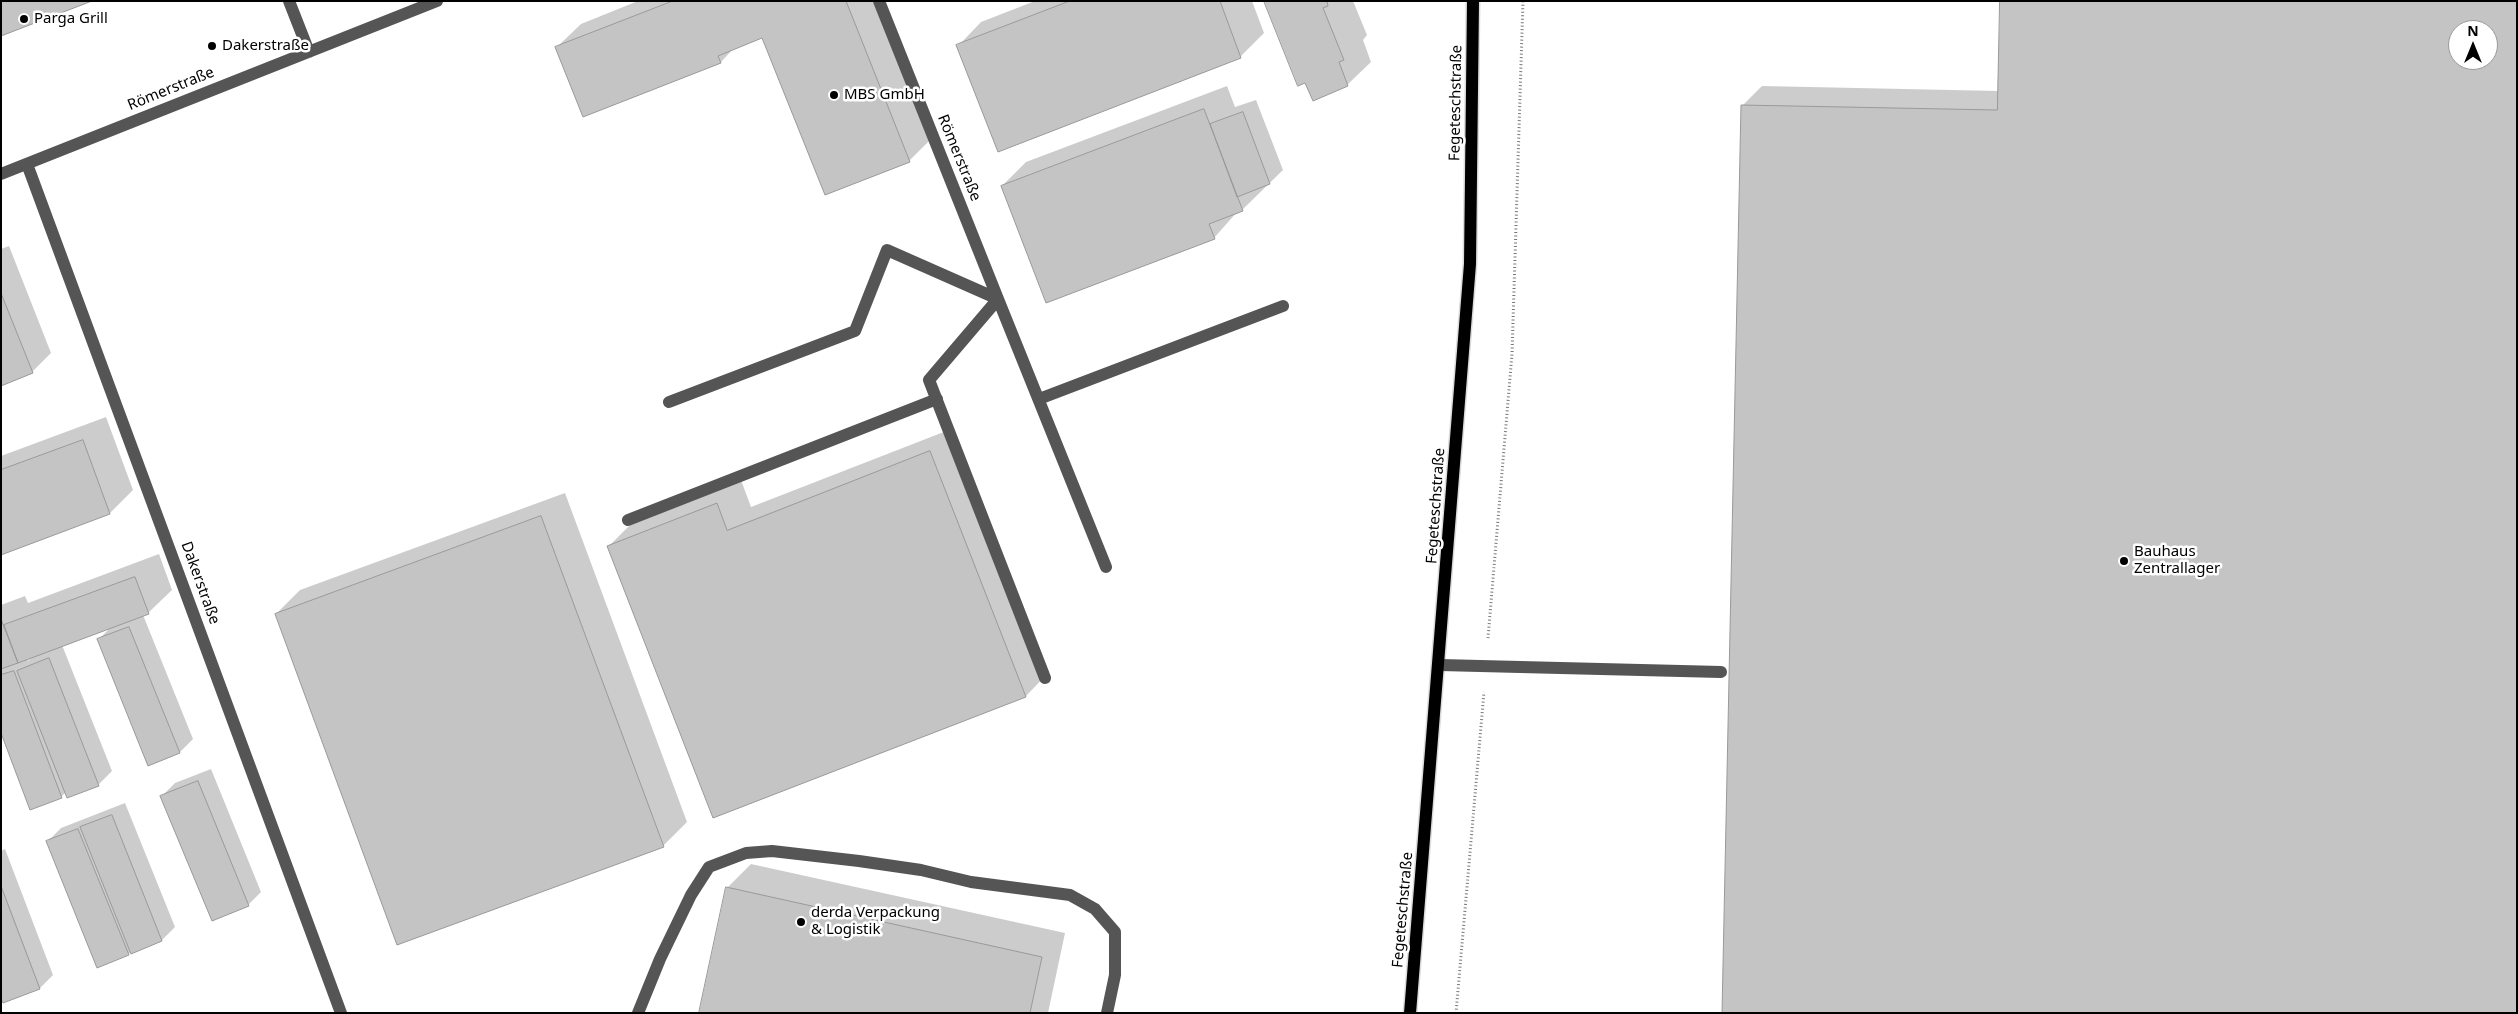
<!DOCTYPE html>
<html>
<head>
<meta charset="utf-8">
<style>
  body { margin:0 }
  #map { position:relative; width:2518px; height:1014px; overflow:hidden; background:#fff; font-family:"Noto Sans",sans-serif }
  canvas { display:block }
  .frame { position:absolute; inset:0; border:2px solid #000; pointer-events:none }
  .north { position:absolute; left:2448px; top:20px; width:50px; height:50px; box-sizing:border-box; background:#fff; border:1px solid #999; border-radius:50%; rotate:0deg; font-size:14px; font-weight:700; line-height:20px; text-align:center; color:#000 }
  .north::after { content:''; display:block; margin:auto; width:18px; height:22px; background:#000; clip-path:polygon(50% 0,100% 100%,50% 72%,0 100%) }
</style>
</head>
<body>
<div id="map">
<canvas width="2518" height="1014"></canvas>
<div class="frame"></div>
<div class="north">N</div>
</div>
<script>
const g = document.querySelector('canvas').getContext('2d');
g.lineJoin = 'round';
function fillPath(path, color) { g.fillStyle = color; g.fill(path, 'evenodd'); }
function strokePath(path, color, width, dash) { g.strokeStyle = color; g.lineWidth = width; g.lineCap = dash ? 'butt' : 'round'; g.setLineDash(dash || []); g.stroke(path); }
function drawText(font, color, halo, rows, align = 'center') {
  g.font = font + ' "Noto Sans",sans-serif'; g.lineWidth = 5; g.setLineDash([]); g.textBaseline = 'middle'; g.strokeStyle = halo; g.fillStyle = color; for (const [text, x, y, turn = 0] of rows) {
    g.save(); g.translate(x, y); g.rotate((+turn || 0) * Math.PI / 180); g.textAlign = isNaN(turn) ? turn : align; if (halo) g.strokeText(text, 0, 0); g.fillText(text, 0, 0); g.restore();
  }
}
fillPath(new Path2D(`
  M638,1H879L933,137L909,161L763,36L734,48L721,62L584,115L557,47L581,24Z
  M1035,1H1252L1264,33L1240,57L998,150L958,46L981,22Z
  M1265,1H1353L1367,35L1363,40L1371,62L1347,85Z
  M2517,1V1013L1743,105L1762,86L1999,91ZM2458,30H2488V60H2458Z
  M1227,86L1235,107L1256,100L1283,170L1242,210L1237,212L1214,238L1002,186L1026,162Z
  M9,246L51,353L32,372L1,384V249Z
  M106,417L133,490L110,513L1,553V456Z
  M954,428L1049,672L1026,696L714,817L608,547L632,523L741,480L751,507Z
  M565,493L687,822L663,846L276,614L300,590Z
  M159,554L172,590L148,613L143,615L193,739L180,752L149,764L99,639L111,627L62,645L112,771L99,784L68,796L66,792L61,797L1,729V605L25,596L28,603ZM34,655L28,661L27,658Z
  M211,769L261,892L248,905L162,796L175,783Z
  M125,803L175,927L162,940L98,966L48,841L61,828Z
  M5,849L53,975L40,988L3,1002L1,996V851Z
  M751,864L1065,933L1048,1013H700L727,888Z`), '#0003');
const building = new Path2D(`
  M1,1H92L1,36Z
  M673,1H846L910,162L825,195L762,38L718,56L721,63L583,117L555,47Z
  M1070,1H1220L1241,58L998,152L956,45Z
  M1264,1H1327L1328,6L1323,8L1344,60L1339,62L1348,86L1313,101L1305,83L1298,86Z
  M2000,1H2517V1013H1722L1741,105L1997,110ZM2458,30H2488V60H2458Z
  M1204,109L1243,211L1209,224L1215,239L1046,303L1001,186Z
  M1243,112L1270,184L1237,197L1210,124Z
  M1,293L33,373L1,386Z
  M83,440L110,514L1,555V470Z
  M930,451L1026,697L713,818L607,546L717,503L727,530Z
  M541,516L664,847L397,945L275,614Z
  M135,577L149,614L18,663L4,625Z
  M1,619L18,663L1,669Z
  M129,627L180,753L148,766L97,639Z
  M49,658L99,786L67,798L17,671Z
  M14,671L62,798L30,810L1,733V675Z
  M198,781L249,906L212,921L160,796Z
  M112,815L162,941L131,954L80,827Z
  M78,829L129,955L97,968L46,841Z
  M1,886L40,989L3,1003L1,999Z
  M726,887L1042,957L1030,1013H699Z`);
fillPath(building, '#c4c4c4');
strokePath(building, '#999', 1);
const major = new Path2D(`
  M1410,1013L1470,264L1473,1`);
strokePath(major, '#dbdbdb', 15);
strokePath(new Path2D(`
  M1488,638L1512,354L1523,1
  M1456,1013L1484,692`), '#777', 3, [1, 2.5]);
strokePath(new Path2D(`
  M289,1L309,52
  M879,1L998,299
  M27,164L341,1013
  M1,174L437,1
  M1039,399L1283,306
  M669,402L855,331L887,250L998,299
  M628,520L937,399
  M1440,665L1721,672
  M1045,678L929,380L998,299L1106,567
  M638,1013L660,959L691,895L709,867L746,853L772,851L859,861L921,870L971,882L1070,895L1095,909L1115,932V975L1107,1013`), '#555', 12);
strokePath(major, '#000', 12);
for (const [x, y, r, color] of [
  [24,19,5,"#000"],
  [212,46,5,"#000"],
  [834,95,5,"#000"],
  [2124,561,5,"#000"],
  [801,922,5,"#000"]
]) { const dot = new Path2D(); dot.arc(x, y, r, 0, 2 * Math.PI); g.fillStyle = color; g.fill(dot); strokePath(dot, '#fff', 2); }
drawText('15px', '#000', '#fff', [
  ["Parga Grill",34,19],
  ["Dakerstraße",222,46],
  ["MBS GmbH",844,95],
  ["Bauhaus",2134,552],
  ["Zentrallager",2134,569],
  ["derda Verpackung",811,913],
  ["& Logistik",811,930]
], 'left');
drawText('15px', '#000', '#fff', [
  ["Römerstraße",171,89,-22],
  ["Fegeteschstraße",1456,103,-89],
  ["Römerstraße",959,158,68],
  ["Fegeteschstraße",1436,506,-86],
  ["Dakerstraße",200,583,70],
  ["Fegeteschstraße",1403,910,-85]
]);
</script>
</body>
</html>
